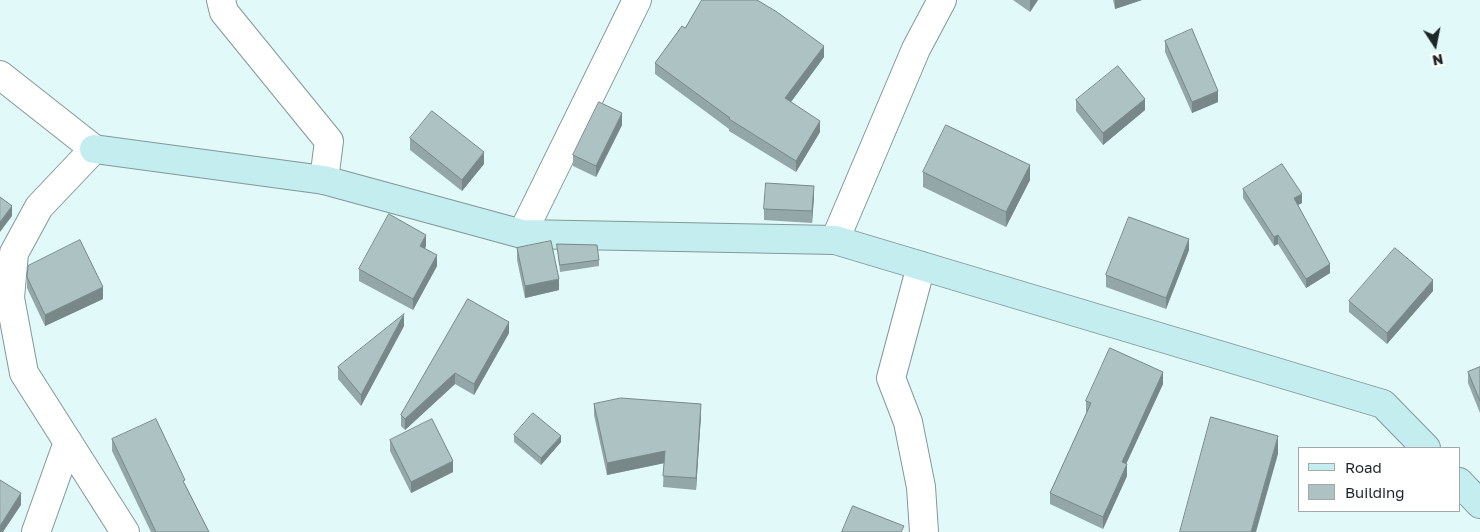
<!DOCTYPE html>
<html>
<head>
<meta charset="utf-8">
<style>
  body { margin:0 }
  #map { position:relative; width:1480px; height:532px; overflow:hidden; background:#e2f9fa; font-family:"Golos Text",sans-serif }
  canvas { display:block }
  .legend { position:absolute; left:1298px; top:447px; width:162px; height:65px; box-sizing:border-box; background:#fff; border:1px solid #a5a8a8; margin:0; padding:6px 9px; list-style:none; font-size:15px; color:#1d2526 }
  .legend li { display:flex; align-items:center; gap:10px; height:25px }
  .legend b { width:25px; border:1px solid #a5a8a8 }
  .north { position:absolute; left:1410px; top:20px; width:50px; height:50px; -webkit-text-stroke:4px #fff; paint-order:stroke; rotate:169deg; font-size:14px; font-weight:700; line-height:20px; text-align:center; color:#1d2526 }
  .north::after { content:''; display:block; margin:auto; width:18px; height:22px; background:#1d2526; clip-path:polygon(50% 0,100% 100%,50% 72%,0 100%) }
</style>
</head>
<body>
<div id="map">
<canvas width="1480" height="532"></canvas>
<ul class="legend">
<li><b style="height:6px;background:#c3edef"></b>Road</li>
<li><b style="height:14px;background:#acc2c3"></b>Building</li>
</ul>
<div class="north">N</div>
</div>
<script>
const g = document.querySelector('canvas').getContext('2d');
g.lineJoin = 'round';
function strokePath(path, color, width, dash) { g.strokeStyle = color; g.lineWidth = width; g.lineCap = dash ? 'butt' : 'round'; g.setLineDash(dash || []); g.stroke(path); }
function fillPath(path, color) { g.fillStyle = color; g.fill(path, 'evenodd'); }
const street = new Path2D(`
  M221,0L224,12L329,141L324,180
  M0,75L94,149L39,207L14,253L10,298L24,373L125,532
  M522,234L637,0
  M835,240L916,49L942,0
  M921,266L891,378L908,422L921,487L924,532
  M36,532L68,442`);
const secondary = new Path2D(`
  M94,149L324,180L522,234L835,240L1383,404L1426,448
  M1459,482L1480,504`);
strokePath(street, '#839899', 30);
strokePath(secondary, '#839899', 30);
strokePath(street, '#fff', 28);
strokePath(secondary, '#c3edef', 28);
fillPath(new Path2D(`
  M1013,0H1038L1030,12Z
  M1113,0H1142L1115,9Z
  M685,28L824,57L791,102L820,132L796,172L729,131V129L655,74V63Z
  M1165,41L1218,102L1192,113L1165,52Z
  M1076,100L1145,110L1103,145L1076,111Z
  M622,125L596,177L573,166V155Z
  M410,138L484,164L462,191L410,150Z
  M923,172L1030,180L1006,227L923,187Z
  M1243,189L1302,203L1298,205L1330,273L1306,288L1278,244L1274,246L1243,198Z
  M814,197L812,223L764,220V209Z
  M557,244L599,260V266L560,272Z
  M426,246L425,249L437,266L413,310L359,281V269Z
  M517,248L559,290L525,298L517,260Z
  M1189,250L1166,309L1106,287V275Z
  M27,277L103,299L45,326L27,288Z
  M1433,291L1387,344L1349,312V301Z
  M468,299L509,333L474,395L455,384L405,430L401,426V415Z
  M404,326L361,406L338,379V367Z
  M1480,367V413L1468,383V372Z
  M1163,384L1126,464L1127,476L1103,529L1050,504V493L1087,413L1086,412V401Z
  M594,404L701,415L696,490L663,487L664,463L607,475L594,415Z
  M514,435L561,442L541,465L514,442Z
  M112,439L185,484L209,532H151L112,451Z
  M390,440L453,472L411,493L390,451Z`), '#94a7a8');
fillPath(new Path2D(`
  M1030,0H1038L1030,12Z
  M1115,0H1142L1115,9Z
  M824,46V57L785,110V98Z
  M1218,91V102L1192,113V102Z
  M1145,99V110L1103,145V133Z
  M622,113V125L596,177V166Z
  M820,121V132L796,172V161Z
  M484,152V164L462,191V180Z
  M1030,165V180L1006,227V212Z
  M814,186V197L812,223V211Z
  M1302,194V203L1294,207V198Z
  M12,206V216L0,232V222Z
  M426,235V246L420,257V246Z
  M1278,235V244L1274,246V237Z
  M1189,239V250L1166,309V298Z
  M437,255V266L413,310V299Z
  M1330,264V273L1306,288V279Z
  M559,279V290L525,298V286Z
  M1433,280V291L1387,344V333Z
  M103,287V299L45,326V315Z
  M404,314V326L361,406V395Z
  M509,322V333L474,395V384Z
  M1163,372V384L1122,473V462Z
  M455,373V384L405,430V419Z
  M701,404V415L696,490V478Z
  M561,436V442L541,465V458Z
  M1278,436V454L1256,532H1251Z
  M665,451V463L607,475V463Z
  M453,461V472L411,493V482Z
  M1127,464V476L1103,529V517Z
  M21,493V505L3,532H0V526Z`), '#788888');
const building = new Path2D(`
  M702,0H757L777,12L824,46L785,98L820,121L796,161L729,119L730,118L655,63L682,26L685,28Z
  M1192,29L1218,91L1192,102L1165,41Z
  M1118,66L1145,99L1103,133L1076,100Z
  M599,102L622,113L596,166L573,155Z
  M432,111L484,152L462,180L410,138Z
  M946,125L1030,165L1006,212L923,172Z
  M1282,164L1302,194L1294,198L1330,264L1306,279L1278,235L1274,237L1243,189Z
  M766,183L814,186L812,211L764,209Z
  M0,197L12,206L0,222Z
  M389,214L426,235L420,246L437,255L413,299L359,269Z
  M1129,217L1189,239L1166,298L1106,275Z
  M80,240L103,287L45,315L27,277L28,266Z
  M551,241L559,279L525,286L517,248Z
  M557,244L597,245L599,260L560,265Z
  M1395,248L1433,280L1387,333L1349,301Z
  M468,299L509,322L474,384L455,373L405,419L401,415Z
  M404,314L361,395L338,367Z
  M1110,348L1163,372L1122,462L1127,464L1103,517L1050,493L1091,403L1086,401Z
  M1480,367V401L1468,372Z
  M621,398L701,404L696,478L663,476L665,451L607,463L594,404Z
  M533,413L561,436L541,458L514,435Z
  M1211,417L1278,436L1251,532H1180Z
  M156,419L185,480L183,481L209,532H156L112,439Z
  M432,419L453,461L411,482L390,440Z
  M0,480L21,493L0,526Z
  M853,506L904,526L901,532H842Z`);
fillPath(building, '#acc2c3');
strokePath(building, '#788888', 1);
</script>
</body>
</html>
